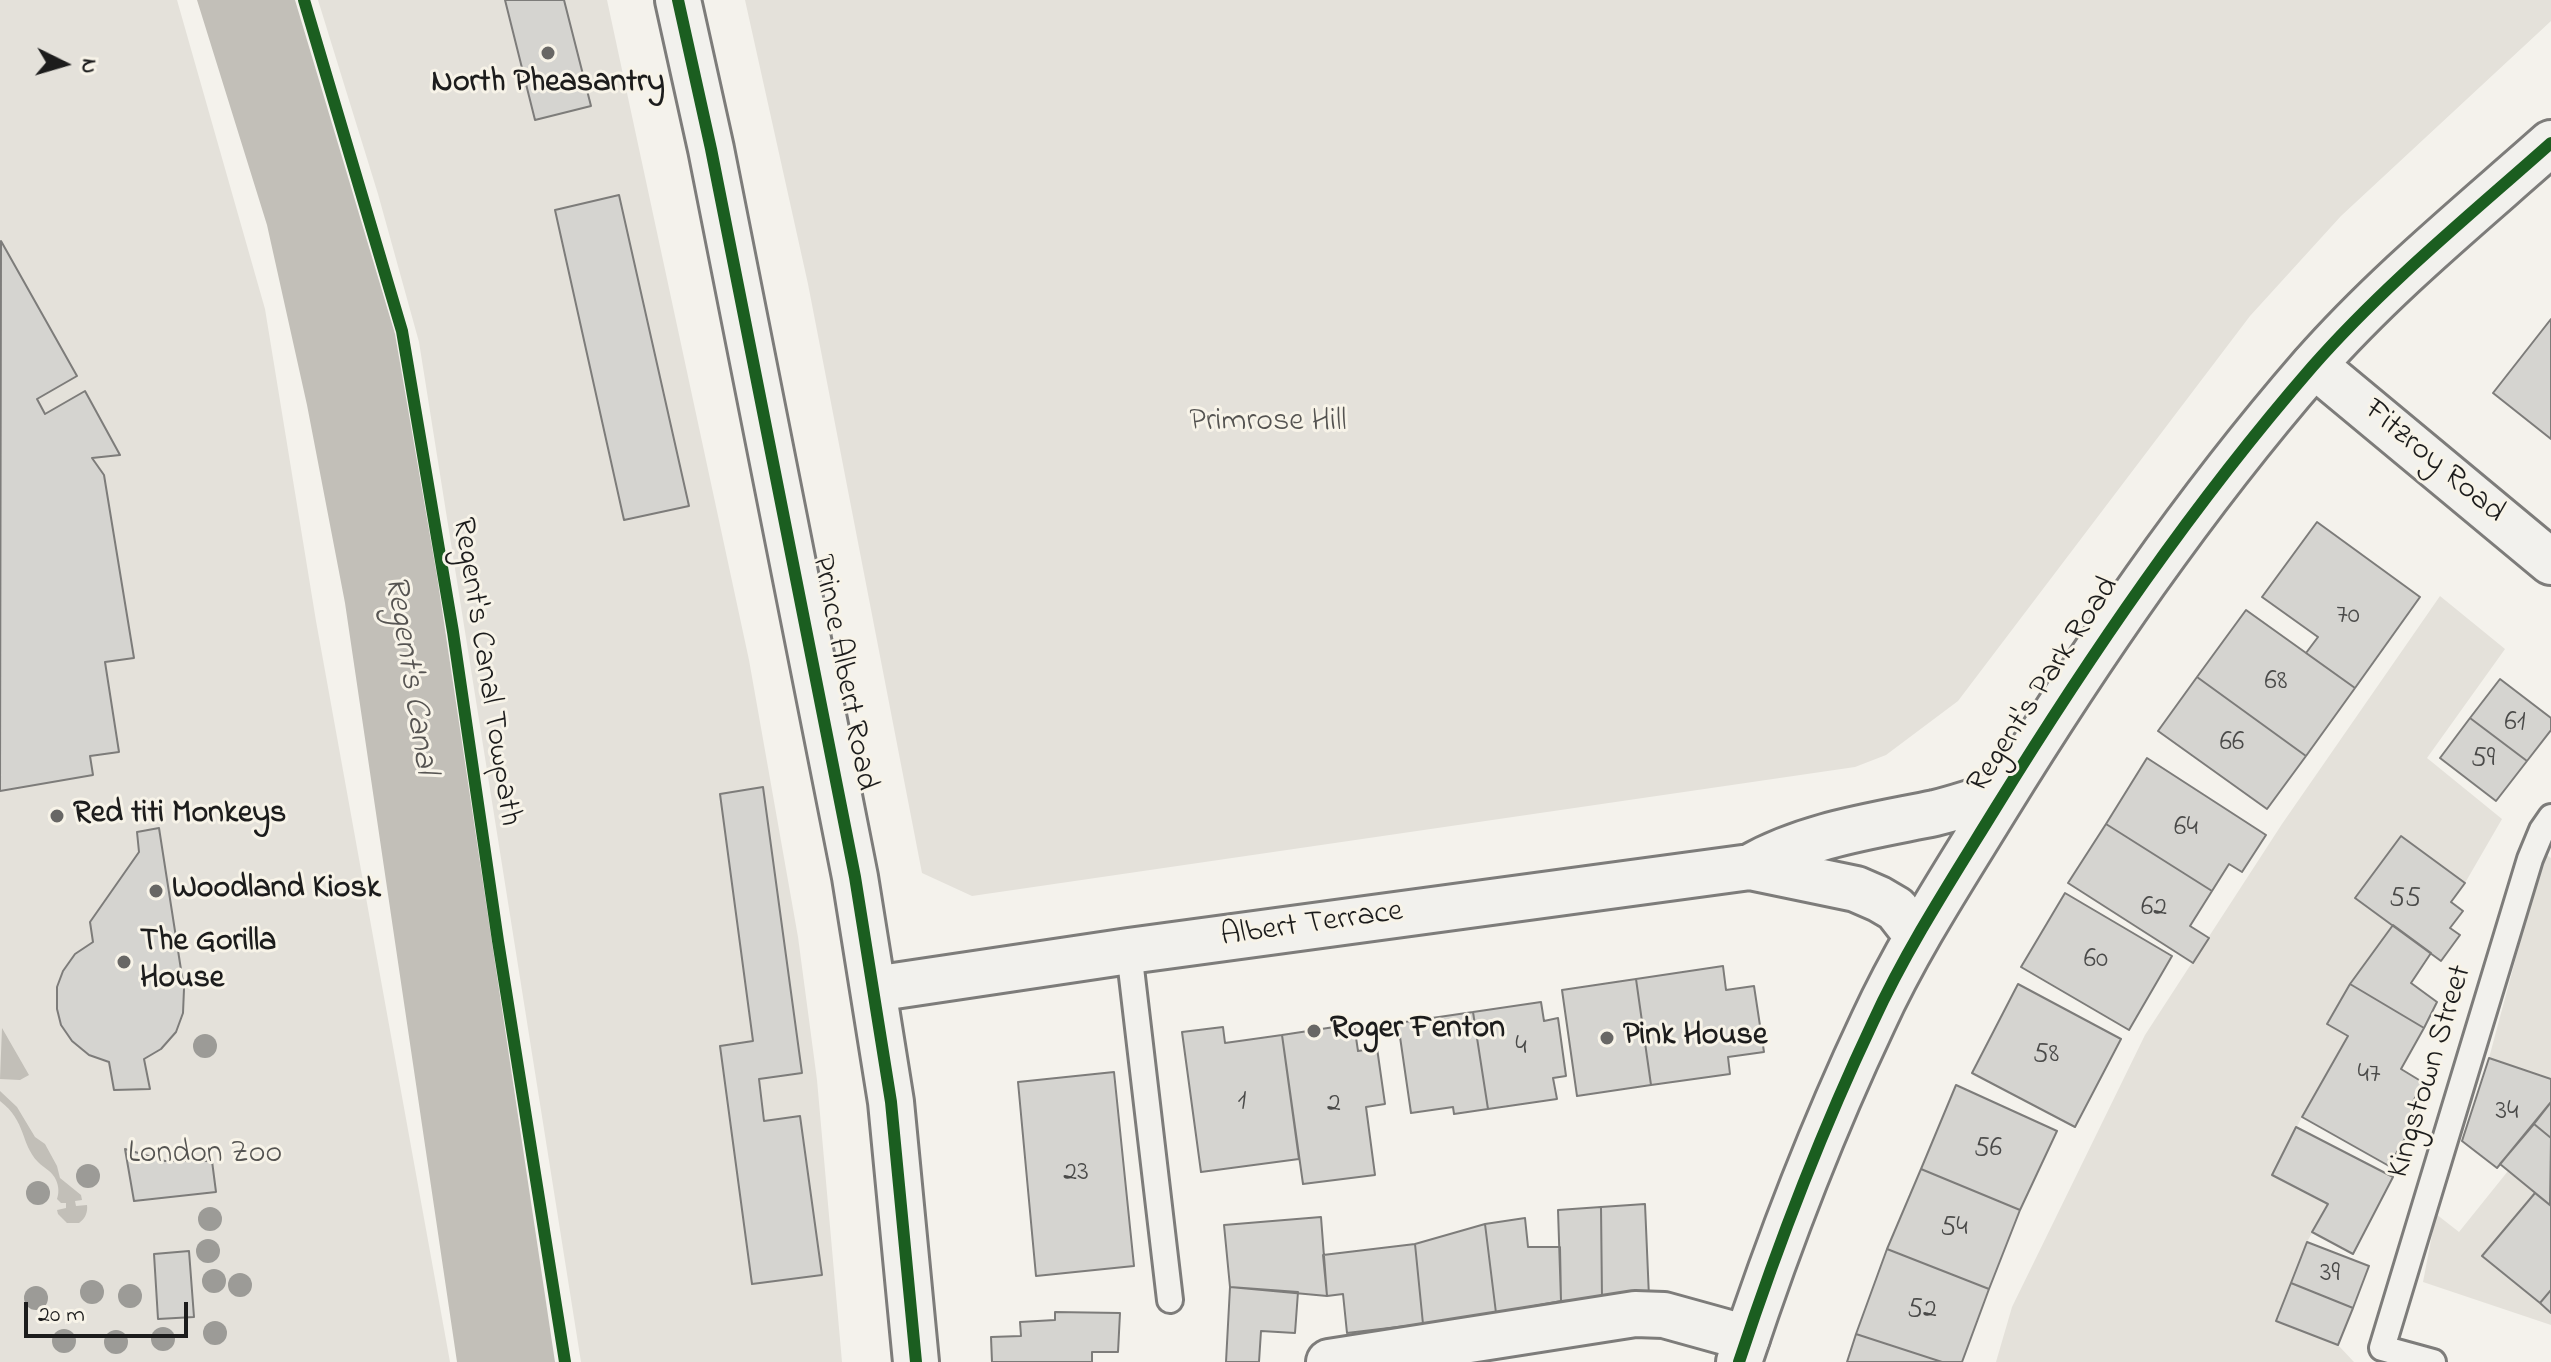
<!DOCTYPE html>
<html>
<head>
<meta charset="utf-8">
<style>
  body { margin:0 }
  #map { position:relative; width:2551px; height:1362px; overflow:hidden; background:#f4f2ec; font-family:"Indie Flower",sans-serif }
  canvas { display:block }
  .north { position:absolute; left:24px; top:24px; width:80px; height:80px; -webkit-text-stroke:6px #f7f3e8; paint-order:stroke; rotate:95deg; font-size:22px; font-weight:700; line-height:32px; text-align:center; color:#1c1c1c }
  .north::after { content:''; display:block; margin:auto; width:28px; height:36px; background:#1c1c1c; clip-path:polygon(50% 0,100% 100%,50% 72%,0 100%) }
  .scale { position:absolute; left:24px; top:1302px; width:164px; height:36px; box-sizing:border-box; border:4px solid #1c1c1c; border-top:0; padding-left:10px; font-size:24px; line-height:28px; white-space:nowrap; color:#1c1c1c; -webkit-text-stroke:6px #f7f3e8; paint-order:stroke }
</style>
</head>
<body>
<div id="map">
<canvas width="2551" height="1362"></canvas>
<div class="north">N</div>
<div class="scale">20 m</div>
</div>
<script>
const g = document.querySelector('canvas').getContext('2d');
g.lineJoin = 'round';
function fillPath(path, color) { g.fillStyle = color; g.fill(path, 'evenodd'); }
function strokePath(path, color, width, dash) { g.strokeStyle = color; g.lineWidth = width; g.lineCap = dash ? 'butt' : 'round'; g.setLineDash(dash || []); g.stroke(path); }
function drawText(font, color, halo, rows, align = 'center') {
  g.font = font + ' "Indie Flower",sans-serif'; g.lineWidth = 6; g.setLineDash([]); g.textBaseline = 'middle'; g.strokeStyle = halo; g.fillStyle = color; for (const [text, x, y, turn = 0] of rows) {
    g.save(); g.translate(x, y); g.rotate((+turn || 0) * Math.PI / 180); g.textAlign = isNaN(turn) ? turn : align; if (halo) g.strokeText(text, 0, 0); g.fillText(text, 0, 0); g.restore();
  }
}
fillPath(new Path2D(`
  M0,0H177L265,309L316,621L450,1362H0Z
  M318,0H607L749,660L798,937L817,1080L842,1362H581L419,342L378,194Z
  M745,0H2551V21L2341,216L2250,316L1958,701L1886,755L1855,767L972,896L922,873L808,284Z
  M2440,596L2505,649L2427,758L2502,819L2465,883L2401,836L2356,897L2393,925L2350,984L2327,1023L2348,1036L2302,1117L2272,1175L2328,1204L2307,1242L2276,1321L2338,1345L2354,1362H1996L2012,1307L2145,1035L2282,824Z
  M2544,853L2551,858V1079L2489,1058Z
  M2508,1171L2535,1193L2482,1256L2551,1313V1325L2423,1282L2436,1214L2459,1232Z`), '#e4e1da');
fillPath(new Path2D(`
  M197,0H295L395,334L437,576L555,1362H457L345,603L307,405L267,225Z
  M2,1028L29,1075L20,1080L0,1079Z
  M0,1091L17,1107L35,1137L45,1144L57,1166L60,1178L81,1195L82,1200L75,1201L76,1206L87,1205C88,1212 85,1219 79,1223H67L58,1214L57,1210L66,1208V1203H61L57,1199C59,1193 59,1187 56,1180C53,1172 44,1168 38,1162C20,1143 27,1122 0,1101Z`), '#c2bfb8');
const building = new Path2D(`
  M505,0H564L591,106L535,120Z
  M619,195L689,506L624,520L555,210Z
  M1,241L77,376L37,399L45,414L85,391L120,455L92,458L104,475L134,658L105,662L119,752L90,756L93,775L0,791Z
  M2551,319V439L2493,393Z
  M2317,522L2420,597L2355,688L2306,653L2318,637L2262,597Z
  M2246,610L2355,688L2306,756L2197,677Z
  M2197,677L2306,756L2267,809L2158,731Z
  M2500,679L2551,718V730L2527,761L2470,718Z
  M2470,718L2527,761L2496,801L2440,758Z
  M2147,758L2266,835L2242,872L2229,864L2212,891L2106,824Z
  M763,787L802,1073L759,1079L764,1121L800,1116L822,1275L752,1284L720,1046L753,1041L720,794Z
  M2106,824L2212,891L2190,926L2209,938L2193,963L2068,883Z
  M159,828L184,989L183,1013L176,1032L161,1049L144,1059L150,1089L114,1090L109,1062L89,1055L72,1041L61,1025L57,1009V987L63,971L75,954L93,942L90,922L139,852L137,832Z
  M2401,836L2465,883L2451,902L2463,911L2450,928L2460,935L2441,961L2355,898Z
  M2065,893L2172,956L2129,1030L2021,967Z
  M2393,925L2431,953L2411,983L2437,1002L2424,1028L2350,984Z
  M1723,966L1726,990L1754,986L1764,1052L1728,1057L1730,1074L1651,1085L1636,979Z
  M1636,979L1651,1085L1577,1096L1562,990Z
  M2018,984L2121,1039L2075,1127L1972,1073Z
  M2350,984L2424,1028L2401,1069L2424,1083L2412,1103L2422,1109L2389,1166L2302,1117L2348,1036L2327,1024Z
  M1541,1002L1544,1021L1558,1018L1566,1076L1553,1078L1557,1099L1488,1109L1473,1012Z
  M1473,1012L1488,1109L1454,1114L1453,1107L1411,1113L1398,1023Z
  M1354,1024L1358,1051L1377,1048L1385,1104L1366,1107L1375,1175L1303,1184L1282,1035Z
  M1223,1027L1225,1043L1282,1035L1299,1159L1201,1172L1182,1032Z
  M2489,1058L2551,1079V1102L2497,1168L2462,1141Z
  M1114,1072L1134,1266L1036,1276L1018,1082Z
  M1956,1085L2057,1131L2020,1210L1921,1169Z
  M2551,1102V1138L2534,1124Z
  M2534,1124L2551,1138L2550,1205L2500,1164Z
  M2296,1127L2393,1177L2353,1254L2312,1232L2328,1204L2272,1175Z
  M125,1149L165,1161H212L216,1192L134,1201Z
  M1921,1169L2020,1210L1989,1289L1887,1249Z
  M2535,1193L2551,1206V1290L2540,1303L2482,1256Z
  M1645,1204L1649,1297L1602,1299L1601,1207Z
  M1601,1207L1602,1299L1561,1301L1558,1210Z
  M1321,1217L1327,1296L1230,1287L1224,1225Z
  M1525,1218L1528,1247H1560L1561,1301L1496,1313L1485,1224Z
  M1485,1224L1496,1313L1423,1324L1415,1244Z
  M2307,1242L2369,1266L2353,1308L2291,1283Z
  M1415,1244L1423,1324L1347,1333L1343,1294L1327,1296L1323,1255Z
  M1887,1249L1989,1289L1962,1362H1942L1856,1334Z
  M189,1251L194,1317L158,1319L154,1254Z
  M2291,1283L2353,1308L2338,1345L2276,1321Z
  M1230,1287L1298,1292L1295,1333L1261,1331L1259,1362H1226Z
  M2551,1290V1313L2540,1303Z
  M1055,1312L1120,1313L1118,1352H1092V1362H992L991,1337L1021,1336L1020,1322L1055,1320Z
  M1856,1334L1942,1362H1847Z`);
fillPath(building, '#d5d4d0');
strokePath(building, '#7d7c7a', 2);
const lane = new Path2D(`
  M1129,951L1170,1300
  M2433,1362L2382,1348L2530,859L2542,830L2551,817`);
const street = new Path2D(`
  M2314,365L2551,562
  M1329,1362L1635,1314L1664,1315L1747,1338`);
const secondary = new Path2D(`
  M1750,867C1806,835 1872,826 1935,813C1959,807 1983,799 2006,791
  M874,989L1129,951L1750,867L1856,889L1879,899L1896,909L1917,936
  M1739,1362C1777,1247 1821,1132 1873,1022C1907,948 1952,879 1995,809C2090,655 2193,504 2312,367C2384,285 2470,215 2551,143`);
const primary = new Path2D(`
  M678,0L711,149L855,877L891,1102L916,1362`);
strokePath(lane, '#7d7c7a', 30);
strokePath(street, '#7d7c7a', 50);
strokePath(secondary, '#7d7c7a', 50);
strokePath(primary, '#7d7c7a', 50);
strokePath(lane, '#f2f1ed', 24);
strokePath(street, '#f2f1ed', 44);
strokePath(secondary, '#f2f1ed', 44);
strokePath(primary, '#f2f1ed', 44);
strokePath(new Path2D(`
  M304,0L402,331L453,632L498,941L565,1362
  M678,0L711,149L855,877L891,1102L916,1362
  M1739,1362C1777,1247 1821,1132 1873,1022C1907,948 1952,879 1995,809C2090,655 2193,504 2312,367C2384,285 2470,215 2551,143`), '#1b5e20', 12);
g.fillStyle = '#9c9b97';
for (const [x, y] of [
  [205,1046],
  [88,1176],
  [38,1193],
  [210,1219],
  [208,1251],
  [214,1281],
  [240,1285],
  [92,1292],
  [130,1296],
  [36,1298],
  [215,1333],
  [163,1339],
  [64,1341],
  [116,1342]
]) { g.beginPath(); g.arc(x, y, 12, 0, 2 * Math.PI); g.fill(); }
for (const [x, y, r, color] of [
  [548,53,8,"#686765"],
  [57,816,8,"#686765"],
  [156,891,8,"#686765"],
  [124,962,8,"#686765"],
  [1314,1031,8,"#686765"],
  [1607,1038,8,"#686765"]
]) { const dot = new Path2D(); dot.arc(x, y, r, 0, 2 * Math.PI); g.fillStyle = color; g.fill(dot); strokePath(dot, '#f7f3e8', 3); }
drawText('28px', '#4a4a49', null, [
  ["70",2348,617],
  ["68",2276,683],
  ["61",2515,724],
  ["66",2232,744],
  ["59",2483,760],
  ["64",2186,829],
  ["55",2405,900],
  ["62",2154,909],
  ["60",2096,961],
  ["4",1521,1048],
  ["58",2046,1056],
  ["47",2369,1076],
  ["1",1242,1103],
  ["2",1334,1105],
  ["34",2507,1113],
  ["56",1988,1150],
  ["23",1076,1174],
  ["54",1954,1229],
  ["39",2330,1275],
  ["52",1922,1311]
]);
drawText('bold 32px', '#1c1c1c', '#f7f3e8', [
  ["North Pheasantry",548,85,"center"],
  ["Red titi Monkeys",73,816],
  ["Woodland Kiosk",172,891],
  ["The Gorilla",140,944],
  ["House",140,981],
  ["Roger Fenton",1330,1031],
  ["Pink House",1623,1038]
], 'left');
drawText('32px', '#545351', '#f7f3e8', [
  ["Primrose Hill",1268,424],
  ["London Zoo",205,1156]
]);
drawText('32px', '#1c1c1c', '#f7f3e8', [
  ["Fitzroy Road",2433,463,40],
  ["Regent's Canal Towpath",484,672,81],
  ["Prince Albert Road",842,673,79],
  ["Regent's Park Road",2045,686,-57],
  ["Albert Terrace",1312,926,-8],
  ["Kingstown Street",2432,1072,-73]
]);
drawText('italic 34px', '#565452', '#f7f3e8', [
  ["Regent's Canal",408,675,81]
]);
</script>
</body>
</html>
